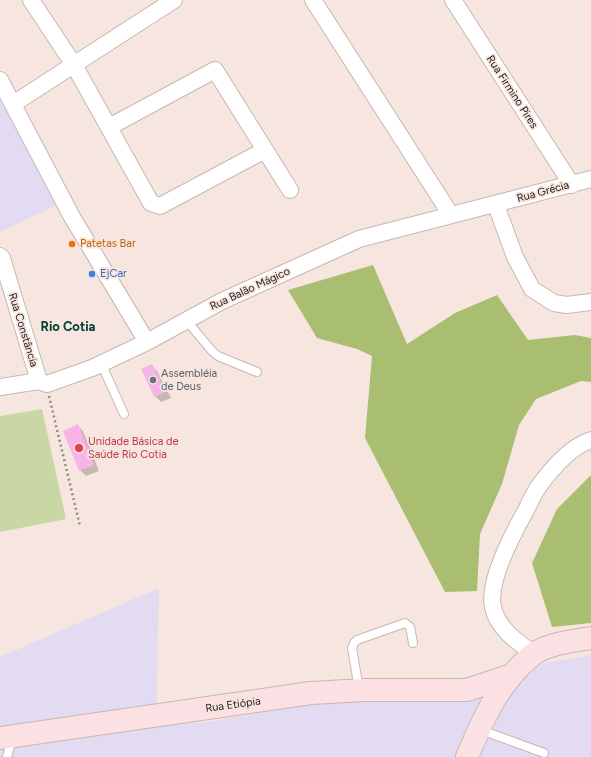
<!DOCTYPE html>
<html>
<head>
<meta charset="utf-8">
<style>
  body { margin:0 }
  canvas { display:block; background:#f7e5df }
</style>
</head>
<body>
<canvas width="591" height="757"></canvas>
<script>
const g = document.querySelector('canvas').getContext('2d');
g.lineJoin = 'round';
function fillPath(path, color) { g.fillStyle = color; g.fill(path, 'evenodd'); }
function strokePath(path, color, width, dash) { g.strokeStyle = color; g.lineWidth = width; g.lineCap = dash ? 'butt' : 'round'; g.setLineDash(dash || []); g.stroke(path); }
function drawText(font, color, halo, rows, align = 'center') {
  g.font = font + ' Figtree,sans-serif'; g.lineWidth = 3.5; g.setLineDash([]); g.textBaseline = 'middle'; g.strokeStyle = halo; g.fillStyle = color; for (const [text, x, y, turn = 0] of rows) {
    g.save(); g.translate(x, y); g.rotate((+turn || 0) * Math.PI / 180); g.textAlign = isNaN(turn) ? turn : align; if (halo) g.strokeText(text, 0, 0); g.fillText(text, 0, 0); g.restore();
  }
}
fillPath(new Path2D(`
  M0,90L61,203L0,232Z
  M159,588L156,725L208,722L591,655V757H0V657Z`), '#e2dbf1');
fillPath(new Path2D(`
  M42,409L66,519L0,532V416Z`), '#c8d7a4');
fillPath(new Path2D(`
  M373,265L407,344L455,313L497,295L528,340L575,335L591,338V382L581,381L536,399L519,425L502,484L480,534L477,591L445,592L365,438L372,356L357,349L317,338L288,290Z
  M591,475V623L552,627L532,563L557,509Z`), '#a9be71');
fillPath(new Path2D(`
  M151,365L157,371L171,398L161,402L155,396Z
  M78,426L83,431L99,471L86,476L80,470Z`), '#0003');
fillPath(new Path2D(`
  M152,364L166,392L154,397L141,369Z
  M78,424L94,465L79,471L63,431Z`), '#f8b3e7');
const lane = new Path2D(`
  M186,320L212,351L218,356L257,372
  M101,363L124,414
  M359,689L352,648L354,643L357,640L405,623L410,627L413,643
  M481,730L544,753
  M7,757L12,738`);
const street = new Path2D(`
  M31,0L74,65L151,203L160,206L265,150
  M313,0L451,215
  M453,0L572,185
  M0,80L72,217L147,342
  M13,104L174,0
  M109,127L215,70L290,190
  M496,205L515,257L532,289L554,303L567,305L591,302
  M0,256L2,258L39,381
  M0,387L39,381L47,384L92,368L147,342L222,301L359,239L591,179
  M534,654C517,642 497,628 493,607C487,581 514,532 526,510C530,502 534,493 539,486C552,468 570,447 591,440`);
const secondary = new Path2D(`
  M0,738L311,693L364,690H467L512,675
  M467,757C481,724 495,691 521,665C526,661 530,656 535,653C552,643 572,641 591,638`);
strokePath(lane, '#c8b7b1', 10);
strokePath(street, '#c8b7b1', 18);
strokePath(secondary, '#c8b7b1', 24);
strokePath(new Path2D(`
  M49,396L80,526`), '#948783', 2.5, [2, 3]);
strokePath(lane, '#fff', 8);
strokePath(street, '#fff', 16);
strokePath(secondary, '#fce1e4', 22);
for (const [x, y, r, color] of [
  [72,244,4,"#e8710a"],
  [92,274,4,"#3f7fe0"],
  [153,380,4,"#6b7280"],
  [79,448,5,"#e0444e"]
]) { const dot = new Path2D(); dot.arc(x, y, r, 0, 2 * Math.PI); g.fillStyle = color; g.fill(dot); strokePath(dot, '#f7e5df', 1.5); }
drawText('11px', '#1f1917', '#f7e5df', [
  ["Rua Firmino Pires",512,92,57],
  ["Rua Grécia",543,192,-15],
  ["Rua Balão Mágico",250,289,-25],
  ["Rua Constância",23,330,73],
  ["Rua Etiópia",233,705,-8]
]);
drawText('11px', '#c56008', '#f7e5df', [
  ["Patetas Bar",80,244]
], 'left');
drawText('11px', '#366cbe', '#f7e5df', [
  ["EjCar",100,274]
], 'left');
drawText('11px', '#5b616d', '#f7e5df', [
  ["Assembléia",161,374],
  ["de Deus",161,387]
], 'left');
drawText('11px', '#be3a42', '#f7e5df', [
  ["Unidade Básica de",88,442],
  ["Saúde Rio Cotia",88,455]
], 'left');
drawText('bold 13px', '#034035', '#f7e5df', [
  ["Rio Cotia",68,327]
]);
</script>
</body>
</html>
